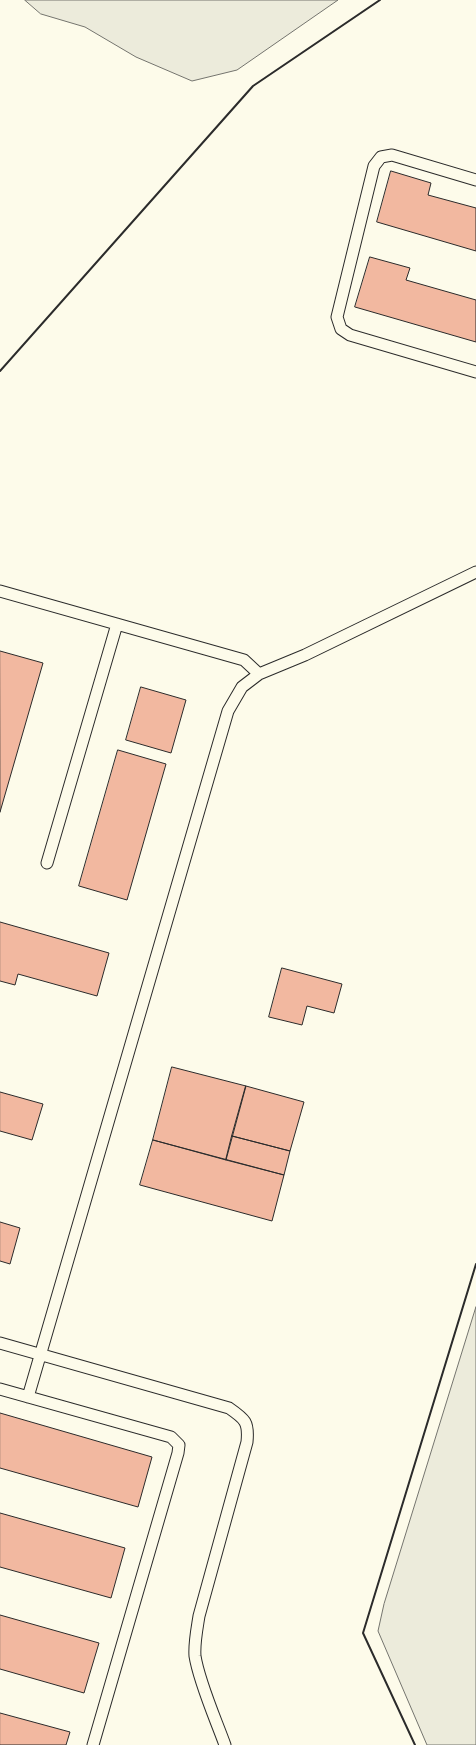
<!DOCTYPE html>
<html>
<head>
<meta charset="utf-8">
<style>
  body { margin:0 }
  canvas { display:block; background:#fdfbea }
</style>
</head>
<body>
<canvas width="476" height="1745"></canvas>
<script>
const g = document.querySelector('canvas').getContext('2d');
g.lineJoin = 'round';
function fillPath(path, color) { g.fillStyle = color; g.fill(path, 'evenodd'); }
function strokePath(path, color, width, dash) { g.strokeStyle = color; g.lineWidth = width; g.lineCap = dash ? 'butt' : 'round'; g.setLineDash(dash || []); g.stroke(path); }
const green = new Path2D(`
  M25,0H338L237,70L192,81L136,57L85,27L41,14Z
  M476,1307V1745H427L378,1631L384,1604Z`);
fillPath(green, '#ecebdb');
strokePath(green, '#74746e', 1);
const building = new Path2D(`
  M391,171L431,183L428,195L476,208V251L377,222Z
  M370,257L410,268L406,280L476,300V342L355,307Z
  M0,651L43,663L0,812Z
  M141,687L186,700L171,753L126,740Z
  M118,750L166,764L127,900L79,886Z
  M0,922L109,953L97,996L18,974L15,985L0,981Z
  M282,968L342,984L334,1013L307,1006L302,1025L269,1017Z
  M172,1067L246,1086L226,1160L153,1140Z
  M246,1086L304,1102L290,1151L232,1136Z
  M0,1092L43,1104L32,1140L0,1131Z
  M232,1136L290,1151L284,1175L226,1160Z
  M153,1140L284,1175L272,1221L140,1185Z
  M0,1222L20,1228L10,1264L0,1261Z
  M0,1413L152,1457L138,1507L0,1468Z
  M0,1513L125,1548L111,1598L0,1567Z
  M0,1615L99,1643L84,1693L0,1669Z
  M0,1713L70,1732L66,1745H0Z`);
fillPath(building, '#f2b8a0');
strokePath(building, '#2b2b2b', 1);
const service = new Path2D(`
  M476,180L392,155L381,157L374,166L337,317L341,329L350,335L476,372
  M0,591L244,660L259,674
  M47,863L117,624
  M0,1343L229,1408C245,1419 249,1422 247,1442L199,1616C197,1629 194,1643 195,1656C199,1682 216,1720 225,1745
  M0,1389L171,1437L179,1445L178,1453L93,1745
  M28,1397L228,711L242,687L259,674L305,655L476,572`);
strokePath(service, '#2b2b2b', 13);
strokePath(service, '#fdfbea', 11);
strokePath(new Path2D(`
  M0,371L253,86L380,0
  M415,1745L363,1633L476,1264`), '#2b2b2b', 2);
</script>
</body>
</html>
